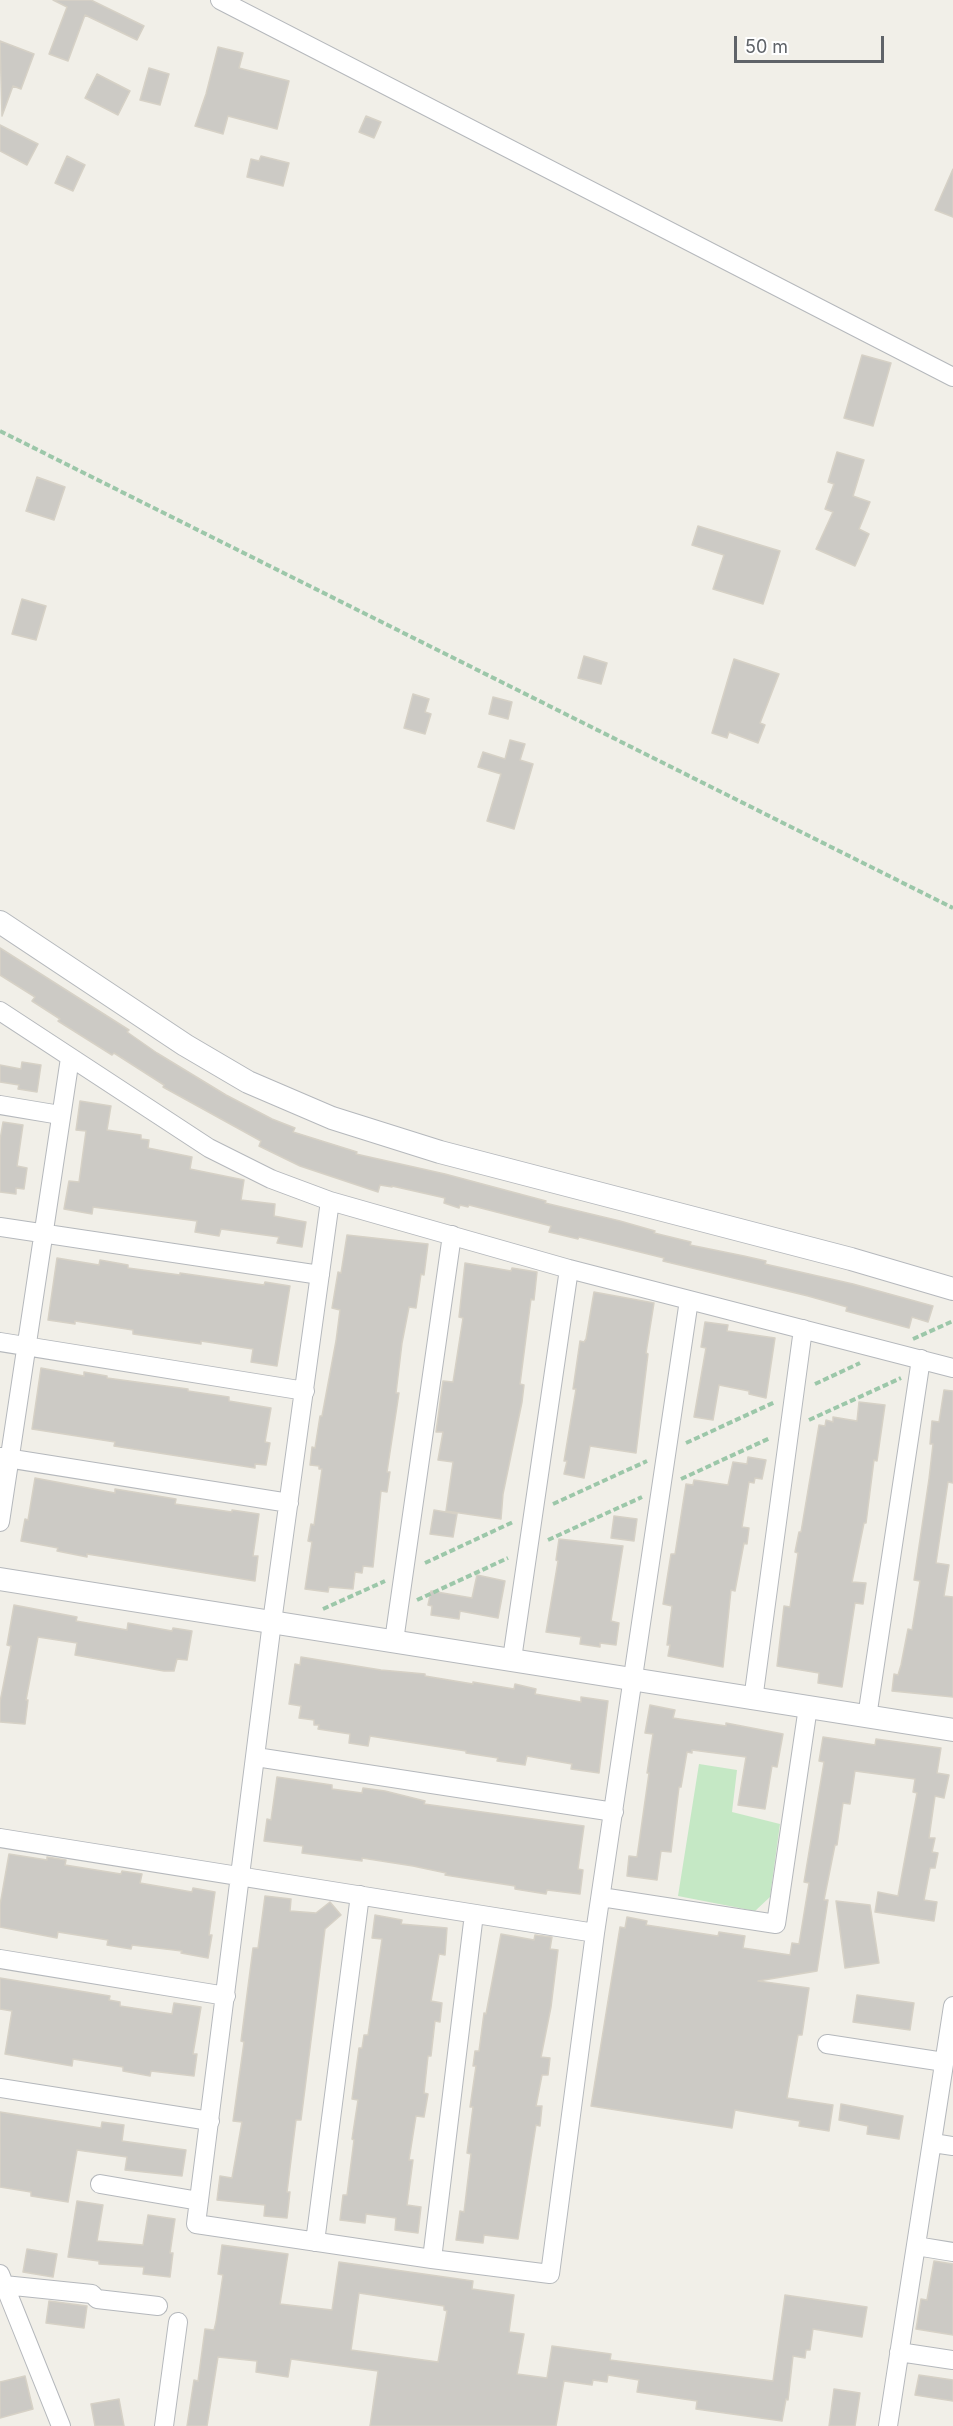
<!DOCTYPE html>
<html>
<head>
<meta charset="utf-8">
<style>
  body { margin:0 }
  #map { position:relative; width:953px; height:2426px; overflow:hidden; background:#f1efe8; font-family:Inter,sans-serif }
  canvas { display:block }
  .scale { position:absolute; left:734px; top:36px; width:150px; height:27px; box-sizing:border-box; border:3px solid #5f6368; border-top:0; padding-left:8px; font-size:18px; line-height:21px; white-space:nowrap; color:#5f6368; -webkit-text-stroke:4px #fff; paint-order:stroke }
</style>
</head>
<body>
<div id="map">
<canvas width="953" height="2426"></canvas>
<div class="scale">50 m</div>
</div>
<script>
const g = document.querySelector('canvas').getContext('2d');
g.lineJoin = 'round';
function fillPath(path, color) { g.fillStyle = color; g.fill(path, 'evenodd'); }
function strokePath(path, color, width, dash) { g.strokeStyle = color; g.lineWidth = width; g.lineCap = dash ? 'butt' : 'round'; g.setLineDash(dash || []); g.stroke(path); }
fillPath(new Path2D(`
  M699,1764L737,1770L732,1812L780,1824L770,1897L755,1911L678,1896Z`), '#c5e8c5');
const building = new Path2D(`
  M53,0H91L144,26L137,40L85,15L68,61L49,54L67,7Z
  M0,41L34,54L21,89L13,86L2,116Z
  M218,47L243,53L239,68L289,81L277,129L228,116L223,134L195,126L206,94Z
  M149,68L169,74L160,105L140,100Z
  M97,74L130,91L118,115L85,98Z
  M366,116L381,122L374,138L359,132Z
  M0,125L38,144L27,165L0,151Z
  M67,156L85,165L73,191L55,183Z
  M261,156L289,163L283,186L247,177L251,159L259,161Z
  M953,169V217L935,210Z
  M862,355L891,363L873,426L844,418Z
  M837,452L864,460L853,496L870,502L859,529L869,534L855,566L816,549L833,512L825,509L834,484L828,482Z
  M37,477L65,487L54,520L26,511Z
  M698,526L780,551L763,604L713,589L724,555L692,545Z
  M22,599L46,606L36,640L12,634Z
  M584,656L607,663L601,684L578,678Z
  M734,659L779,674L760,723L765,725L758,743L729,732L727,738L712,733Z
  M413,694L429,699L425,712L431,714L425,734L404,728Z
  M493,697L512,702L508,719L489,714Z
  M510,740L525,744L520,760L533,764L514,829L487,821L501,774L478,767L483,752L505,759Z
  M0,948L129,1030L127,1032L157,1053L226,1095L272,1119L295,1128L293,1132L357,1152L356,1154L445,1174L546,1201L545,1203L620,1221L655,1231L654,1233L691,1242L690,1245L744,1256L766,1261L765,1264L853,1284L933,1306L928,1322L912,1317L909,1328L846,1311L847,1307L808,1296L663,1261L664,1258L579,1237L578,1239L549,1232L551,1226L469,1205L468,1207L460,1205L459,1208L444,1203L445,1198L392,1186V1187L380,1185L378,1192L300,1166L259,1146L261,1141L163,1087L164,1085L114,1053L112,1055L58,1021L60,1019L32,1001L35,997L0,975Z
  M22,1062L41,1065L37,1092L18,1089L19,1085L0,1082V1065L21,1069Z
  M80,1101L111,1106L107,1130L141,1135V1139L149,1140L148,1148L192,1157L190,1169L244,1180L241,1200L275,1204L274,1216L306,1222L302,1247L277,1243L279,1237L221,1229L219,1236L195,1232L197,1221L93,1207L92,1214L64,1209L69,1181L79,1182L86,1131L76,1130Z
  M3,1122L23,1125L17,1166L27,1168L24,1189L16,1188V1194L0,1192V1140Z
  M347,1235L428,1244L424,1275L421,1274L416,1308L409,1307L402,1343L396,1393H399L387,1472H390L387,1492L381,1491L373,1567L363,1566L362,1573L355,1572L353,1589L329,1587L328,1592L305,1589L312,1542L308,1541L311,1524L314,1525L322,1469H319V1466L310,1465L312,1447L315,1448L320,1416H322L336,1341L340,1310L332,1308L338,1272L341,1273Z
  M57,1258L99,1265L100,1260L128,1265V1268L180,1275V1273L264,1285L265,1282L290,1286L277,1366L251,1362L253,1349L201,1341V1344L133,1334V1330L75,1321V1324L48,1320Z
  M465,1263L511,1271L512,1268L537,1272L534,1300L531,1299L520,1384L524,1385L522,1402L503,1494L501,1519L446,1511L453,1462L438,1460L443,1432H436L443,1381L453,1382L463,1318L459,1317Z
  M594,1292L654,1303L646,1353L648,1354L636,1453L590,1446L584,1478L564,1474L567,1461H564L576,1389H573L580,1341L584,1342L586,1339Z
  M705,1322L728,1325L727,1331L775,1338L766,1398L749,1394V1391L719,1385L713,1420L694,1417L706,1348L701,1347Z
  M41,1368L84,1376V1372L107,1376V1378L188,1389V1391L229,1397V1401L271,1408L265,1442L270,1443L266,1465L255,1464V1468L114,1446L115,1442L32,1429Z
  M944,1390L953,1391V1483L948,1482L936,1563L949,1565L944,1596L953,1597V1697L892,1691L894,1674L898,1675L901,1665L908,1629L912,1630L920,1581L914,1580L929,1479L933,1444H930L932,1421L939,1422Z
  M859,1402L885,1405L877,1461L874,1460L866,1523H864L852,1582L866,1583L863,1604L855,1603L842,1687L818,1683L819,1673L777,1666L784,1606L790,1607L798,1553L795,1552L799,1532H801L819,1425L825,1426L826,1420L833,1422V1417L857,1421Z
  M748,1457L766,1460L762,1479L755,1478L754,1483L749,1482L742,1527L749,1528L747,1544L744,1543L735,1591L731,1590L723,1667L668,1656L670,1645H667L672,1606L663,1604L671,1554H675L686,1484L693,1485L694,1480L728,1485L733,1462L747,1464Z
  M35,1478L115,1493V1489L176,1499L175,1504L232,1512V1510L259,1514L253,1556H258L255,1581L87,1554V1557L57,1551L58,1548L21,1541L25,1519L28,1520Z
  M434,1510L457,1514L453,1537L430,1534Z
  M614,1516L637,1519L634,1541L611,1538Z
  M559,1539L623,1546L611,1621L619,1623L616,1645L600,1643V1647L580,1644L581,1637L546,1632L558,1561L556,1560Z
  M477,1575L505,1581L498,1618L460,1611L459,1619L431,1615L432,1606L428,1605L431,1591L472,1598Z
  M14,1605L77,1617L76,1621L127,1630L128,1623L172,1631L173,1628L192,1631L187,1660L177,1659L174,1671H164L75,1655L77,1643L38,1637L26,1700H28L25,1724L0,1722V1702L11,1646L7,1645Z
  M301,1657L381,1670L425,1674V1676L473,1684V1682L514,1689L515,1684L536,1689L535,1694L581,1702V1697L608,1701L599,1773L571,1769L572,1764L527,1756L525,1765L497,1761L498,1758L466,1753V1751L370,1736L368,1746L349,1743L350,1734L318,1729L319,1725H314V1720L299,1718L301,1706L289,1704L295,1664L300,1665Z
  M650,1705L675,1710L673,1718L726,1726V1723L783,1734L777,1767L772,1766L765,1809L738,1805L746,1757L692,1750V1753L687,1752L681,1787H679L671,1852L661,1851L657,1880L627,1876L629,1856L637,1857L649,1773H647L653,1734L645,1733Z
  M823,1737L875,1745L876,1739L941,1748L937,1773L949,1775L944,1798L935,1796L929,1838H935L932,1852L938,1853L935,1868H930L924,1900L937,1902L934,1921L875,1912L878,1892L898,1896L917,1793L913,1792L915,1779L855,1771L850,1804L843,1803L837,1845H835L824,1900H828L817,1971L758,1981L809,1988L802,2035H798L787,2098L833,2105L829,2131L799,2126L800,2121L735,2110L732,2128L591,2106L620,1927L625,1928L627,1917L647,1921L646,1925L718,1936L719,1932L745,1936L743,1948L790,1955L792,1943L799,1944L809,1883L804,1882L824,1762L819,1761Z
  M277,1777L332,1785V1789L362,1793L363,1788L385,1791L425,1801L424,1804L584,1826L578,1869L583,1870L580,1894L547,1890L546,1894L515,1889V1886L445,1875L446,1873L413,1866L362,1858V1861L302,1853L303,1846L264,1841L267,1819L271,1820Z
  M9,1854L47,1860V1857L66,1860L65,1865L121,1874L122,1871L142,1874L140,1883L192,1892L193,1888L215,1892L209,1935H212L208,1958L181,1953L182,1951L132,1945L131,1949L107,1945L108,1940L58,1932L57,1938L0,1927V1905Z
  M265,1896L291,1899L290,1911L316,1913L330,1902L341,1915L325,1929L301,2120H296L287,2192H290L287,2218L264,2216L265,2205L217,2200L220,2176L232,2178L242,2122L233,2121L244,2042L241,2041L253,1948H258Z
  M836,1901L870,1905L879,1963L845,1968Z
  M375,1915L402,1920L401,1924L447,1928L445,1955L439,1954L431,2001L442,2003L440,2022L435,2021L431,2056H428L424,2093L428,2094L424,2117L416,2116L409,2160H413L407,2205L421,2207L418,2233L395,2230L396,2218L366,2214L365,2223L340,2220L343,2195H347L354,2140L352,2139L358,2100L352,2099L359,2048H362L364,2035H368L382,1939L372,1938Z
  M501,1934L534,1940L535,1935L552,1937L550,1949L558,1950L551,2007L541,2057L550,2058L548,2075H542L536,2106H542L540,2126L536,2125L518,2239L484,2235L483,2243L456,2240L460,2211L464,2212L471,2154L467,2153L473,2107H470L476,2066H473L475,2051H479L484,2013L486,2014Z
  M0,1978L110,1996L109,2000L120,2002V2006L172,2014L174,2003L201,2007L193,2054H197L194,2076L151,2071L150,2076L123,2071V2067L73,2059L72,2066L5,2054L12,2011L0,2009Z
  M857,1995L914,2003L910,2030L853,2022Z
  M841,2104L903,2116L899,2139L867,2134L868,2126L839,2120Z
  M0,2112L101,2128L102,2122L124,2125L122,2141L186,2150L182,2176L125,2170L127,2157L77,2150L68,2202L31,2196V2192L0,2187Z
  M77,2201L103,2205L97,2241L143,2245L148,2215L175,2219L170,2253H173L170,2277L143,2274L144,2267L99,2264V2261L68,2257Z
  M222,2245L288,2254L280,2304L332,2310L339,2262L473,2281L472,2289L514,2295L509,2332L524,2334L517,2374L547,2378L552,2346L611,2354L610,2360L773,2381L785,2295L867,2307L862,2337L813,2329L810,2350H806L805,2358L793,2356L788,2400L786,2399L782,2421L696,2409L697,2401L637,2392L639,2380L608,2375L607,2382L593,2380L592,2385L564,2381L556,2426H370L378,2371L291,2359L288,2377L256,2372L257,2361L218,2357L207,2426H187L194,2380L198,2381L205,2329L214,2330L216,2322L223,2275L218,2274ZM359,2293L444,2306V2310L447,2311L438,2362L351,2350Z
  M27,2249L57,2254L53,2277L23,2272Z
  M934,2261L953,2264V2335L916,2329L921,2299L927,2300Z
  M49,2301L87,2306L84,2328L46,2323Z
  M919,2375L953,2380V2401L915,2395Z
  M25,2376L33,2409L0,2418V2382Z
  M834,2389L860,2393L855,2426H829Z
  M119,2399L124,2426H95L91,2404Z`);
fillPath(building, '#cccac5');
strokePath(building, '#d6d1c6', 1.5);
const minor = new Path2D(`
  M220,0L953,377
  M0,1011L209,1148L271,1179L330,1201L272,1622L196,2224L432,2259L550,2274L595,1933L689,1300
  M0,1105L60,1115
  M330,1201L569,1269L953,1368
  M0,1227L320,1275
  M0,1342L305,1391
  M0,1457L289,1503
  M0,1522L70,1058
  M394,1641L452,1235
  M512,1659L569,1269
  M753,1700L803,1329
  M867,1717L921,1359
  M256,1757L614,1812
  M0,1838L595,1933
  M601,1897L776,1924L808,1707
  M0,1959L226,1996
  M827,2044L944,2062
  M0,2088L210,2121
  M933,2143L953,2146
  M100,2184L199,2201
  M315,2242L360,1895
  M916,2246L953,2252
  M432,2259L474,1914
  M0,2274L61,2426
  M4,2285L92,2294L97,2299L158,2306
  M899,2352L953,2360
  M164,2426L178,2322
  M888,2426L953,2006`);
const tertiary = new Path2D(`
  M0,922L185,1045L248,1082L332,1118L440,1152L851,1259L953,1289
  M0,1579L953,1730`);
strokePath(minor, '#b5b8bc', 20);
strokePath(tertiary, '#b5b8bc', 24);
strokePath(new Path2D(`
  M0,431L953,908
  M913,1339L953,1321
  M815,1384L860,1363
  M809,1420L901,1378
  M686,1443L775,1402
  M681,1479L770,1438
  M553,1504L647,1461
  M548,1540L642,1497
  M425,1563L513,1522
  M417,1600L508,1558
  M323,1609L385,1581`), '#9cc7a9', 4, [6, 3]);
strokePath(minor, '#fff', 18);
strokePath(tertiary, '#fff', 22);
</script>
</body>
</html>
